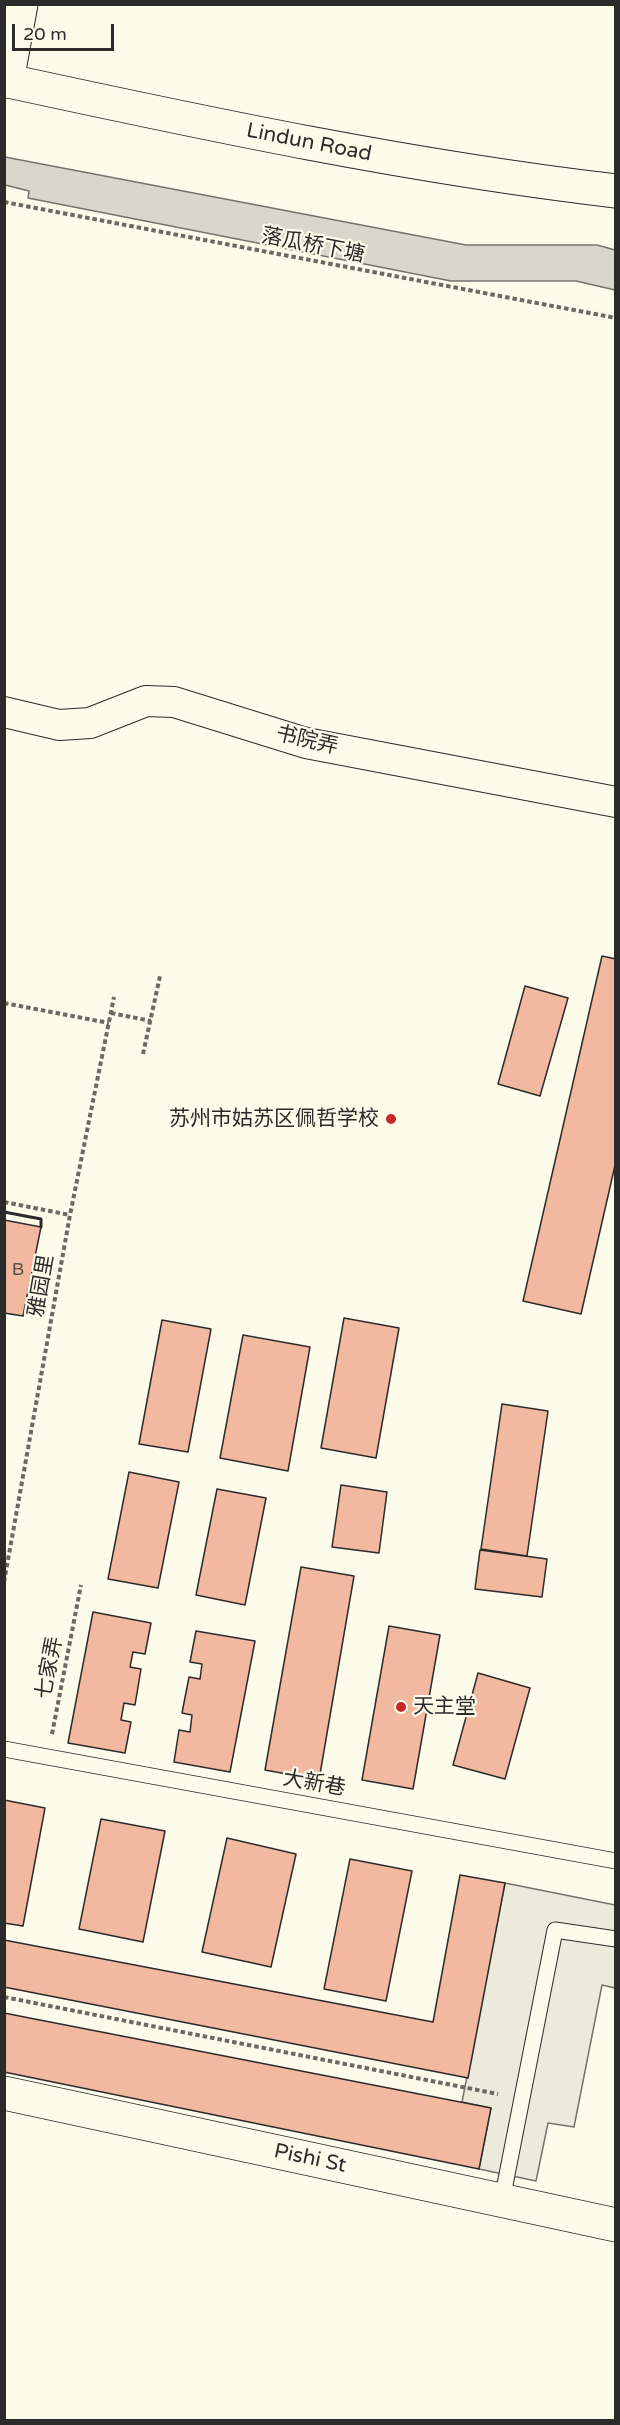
<!DOCTYPE html>
<html>
<head>
<meta charset="utf-8">
<style>
  body { margin:0 }
  #map { position:relative; width:620px; height:2425px; overflow:hidden; background:#fdfbea; font-family:"Varela Round",sans-serif }
  canvas { display:block }
  .frame { position:absolute; inset:0; border:6px solid #2b2b2b; pointer-events:none }
  .scale { position:absolute; left:12px; top:24px; width:102px; height:27px; box-sizing:border-box; border:3px solid #2b2b2b; border-top:0; padding-left:8px; font-size:18px; line-height:21px; white-space:nowrap; color:#2b2b2b; -webkit-text-stroke:4px #fdfbea; paint-order:stroke }
</style>
</head>
<body>
<div id="map">
<canvas width="620" height="2425"></canvas>
<div class="frame"></div>
<div class="scale">20 m</div>
</div>
<script>
const g = document.querySelector('canvas').getContext('2d');
g.lineJoin = 'round';
function fillPath(path, color) { g.fillStyle = color; g.fill(path, 'evenodd'); }
function strokePath(path, color, width, dash) { g.strokeStyle = color; g.lineWidth = width; g.lineCap = dash ? 'butt' : 'round'; g.setLineDash(dash || []); g.stroke(path); }
function drawText(font, color, halo, rows, align = 'center') {
  g.font = font + ' "Varela Round","Noto Sans SC",sans-serif'; g.lineWidth = 4.5; g.setLineDash([]); g.textBaseline = 'middle'; g.strokeStyle = halo; g.fillStyle = color; for (const [text, x, y, turn = 0] of rows) {
    g.save(); g.translate(x, y); g.rotate((+turn || 0) * Math.PI / 180); g.textAlign = isNaN(turn) ? turn : align; if (halo) g.strokeText(text, 0, 0); g.fillText(text, 0, 0); g.restore();
  }
}
const parking = new Path2D(`
  M505,1883L615,1905V1988L602,1985L574,2127L548,2123L536,2181L479,2169L491,2108L462,2102Z`);
fillPath(parking, '#eceadb');
strokePath(parking, '#74746e', 1.5);
const water = new Path2D(`
  M5,157L466,245H597L615,250V290L576,281H451L28,198L29,191L5,185Z`);
fillPath(water, '#d8d7c9');
strokePath(water, '#74746e', 1.5);
const building = new Path2D(`
  M602,956L616,959V1161L581,1314L523,1301Z
  M525,986L568,998L540,1096L498,1084Z
  M4,1220L41,1227L23,1316L4,1313Z
  M344,1318L399,1328L376,1458L321,1448Z
  M162,1320L211,1329L188,1452L139,1444Z
  M243,1335L310,1347L288,1471L220,1458Z
  M502,1404L548,1411L527,1556L481,1549Z
  M129,1472L179,1482L158,1588L108,1579Z
  M341,1485L387,1492L379,1553L332,1547Z
  M217,1489L266,1498L245,1605L196,1595Z
  M480,1550L547,1559L542,1597L475,1589Z
  M301,1567L354,1576L319,1780L265,1770Z
  M93,1612L151,1623L145,1654L133,1652L130,1667L141,1669L135,1705L124,1703L121,1720L131,1722L125,1753L68,1743Z
  M389,1626L440,1635L413,1789L362,1780Z
  M196,1631L255,1641L230,1772L174,1762L179,1730L190,1732L192,1715L182,1713L189,1677L200,1679L202,1664L190,1662Z
  M478,1673L530,1688L505,1779L453,1765Z
  M4,1800L45,1808L23,1926L4,1923Z
  M101,1819L165,1831L143,1942L79,1929Z
  M227,1838L296,1854L271,1967L202,1952Z
  M350,1859L412,1871L386,2001L324,1989Z
  M460,1875L505,1883L468,2078L4,1987V1940L433,2022Z
  M4,2013L491,2108L479,2169L4,2072Z`);
fillPath(building, '#f2b8a0');
strokePath(building, '#2b2b2b', 1.5);
const service = new Path2D(`
  M4,1749L616,1861
  M502,2200L555,1930L616,1939`);
const minor = new Path2D(`
  M4,712L59,725L90,723L146,701L174,702L306,743L616,802`);
const tertiary = new Path2D(`
  M7,81L21,4
  M4,2093L616,2225`);
const secondary = new Path2D(`
  M4,80C207,124 410,167 616,191`);
strokePath(service, '#2b2b2b', 17);
strokePath(minor, '#2b2b2b', 32);
strokePath(tertiary, '#2b2b2b', 35);
strokePath(secondary, '#2b2b2b', 35);
strokePath(new Path2D(`
  M4,202L616,318
  M4,1003L109,1023
  M111,1013L151,1021
  M143,1054L160,976
  M4,1202L70,1215
  M4,1582L70,1215L114,997
  M52,1734L81,1585
  M4,1997L498,2094`), '#6a6964', 4, [4.5, 3]);
strokePath(service, '#fdfbea', 15);
strokePath(minor, '#fdfbea', 30);
strokePath(tertiary, '#fdfbea', 33);
strokePath(secondary, '#fdfbea', 33);
strokePath(new Path2D(`
  M4,1212L41,1219V1227`), '#2b2b2b', 3);
for (const [x, y, r, color] of [
  [391,1119,6,"#c62828"],
  [401,1707,6,"#c62828"]
]) { const dot = new Path2D(); dot.arc(x, y, r, 0, 2 * Math.PI); g.fillStyle = color; g.fill(dot); strokePath(dot, '#fdfbea', 2); }
drawText('18px', '#5d4e48', null, [
  ["B",18,1270]
]);
drawText('21px', '#2b2b2b', '#fdfbea', [
  ["Lindun Road",309,143,11],
  ["落瓜桥下塘",313,246,11],
  ["书院弄",307,741,13],
  ["雅园里",42,1286,-80],
  ["七家弄",50,1668,-79],
  ["大新巷",314,1784,10],
  ["Pishi St",310,2159,12]
]);
drawText('21px', '#2b2b2b', '#fdfbea', [
  ["苏州市姑苏区佩哲学校",379,1119],
  ["天主堂",413,1707,"left"]
], 'right');
</script>
</body>
</html>
